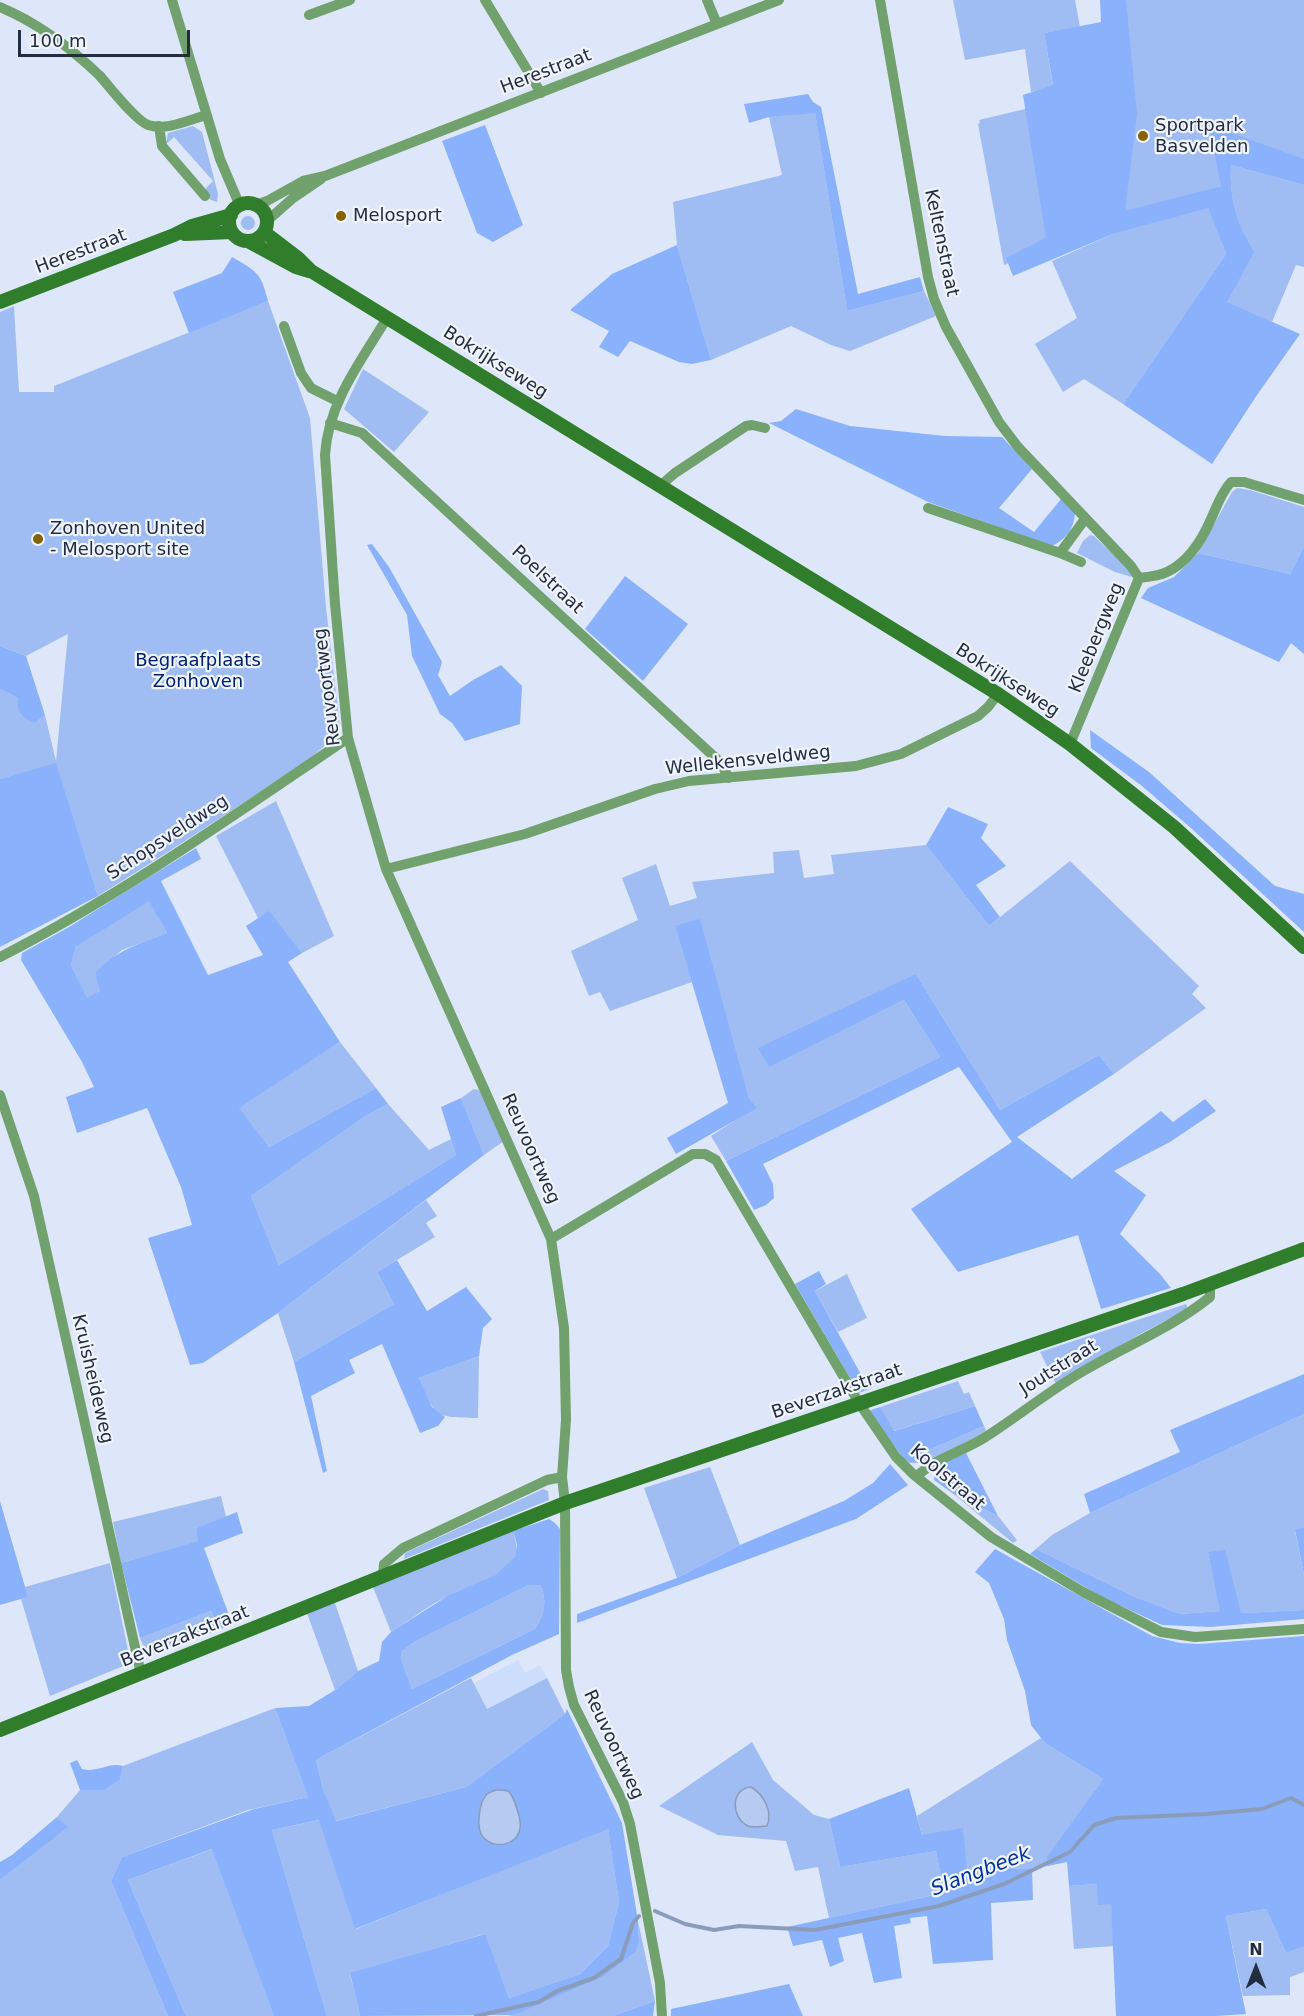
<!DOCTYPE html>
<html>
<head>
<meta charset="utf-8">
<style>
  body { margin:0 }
  #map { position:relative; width:1304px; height:2016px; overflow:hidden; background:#dee7f9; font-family:"DejaVu Sans",sans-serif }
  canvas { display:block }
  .north { position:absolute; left:1226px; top:1938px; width:60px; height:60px; -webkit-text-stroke:4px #eff4fe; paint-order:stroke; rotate:0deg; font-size:16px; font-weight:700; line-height:24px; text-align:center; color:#242d3e }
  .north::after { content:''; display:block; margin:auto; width:21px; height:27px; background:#242d3e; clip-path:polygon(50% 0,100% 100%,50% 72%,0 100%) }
  .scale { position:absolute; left:18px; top:30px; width:172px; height:27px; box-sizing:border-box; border:3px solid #242d3e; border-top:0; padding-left:8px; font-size:18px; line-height:21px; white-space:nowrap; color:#242d3e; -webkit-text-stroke:4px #eff4fe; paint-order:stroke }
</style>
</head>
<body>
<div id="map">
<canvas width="1304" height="2016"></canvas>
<div class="north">N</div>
<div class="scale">100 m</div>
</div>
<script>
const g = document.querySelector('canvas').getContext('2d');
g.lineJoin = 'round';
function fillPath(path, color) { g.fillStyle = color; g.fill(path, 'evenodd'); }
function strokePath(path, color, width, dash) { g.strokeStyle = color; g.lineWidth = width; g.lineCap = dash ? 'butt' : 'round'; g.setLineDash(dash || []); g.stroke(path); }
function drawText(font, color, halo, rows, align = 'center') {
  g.font = font + ' "DejaVu Sans",sans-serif'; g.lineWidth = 4.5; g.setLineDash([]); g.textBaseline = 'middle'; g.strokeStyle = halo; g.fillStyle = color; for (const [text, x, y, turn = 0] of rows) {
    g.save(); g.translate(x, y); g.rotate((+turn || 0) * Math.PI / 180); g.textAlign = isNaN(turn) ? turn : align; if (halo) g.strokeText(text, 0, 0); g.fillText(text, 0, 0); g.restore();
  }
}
fillPath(new Path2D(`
  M518,1660L525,1673L540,1665L547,1678L487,1709L474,1683Z`), '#cddefc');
fillPath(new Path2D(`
  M953,0H1075L1080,27L1044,33L1053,86L1031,92L1025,49L965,60Z
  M1126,0H1304V171L1233,153L1221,186L1123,214L1004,265L978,124L980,123L979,120L1117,87Z
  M815,112L847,311L924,291L936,316L850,351L831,345L791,326L711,360L677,245L673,202L782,175L769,117Z
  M193,126L202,132L218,194L217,202L211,200L206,195V188L213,181L174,137L166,144L168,133Z
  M1231,165L1304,185V267L1296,265L1272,322L1226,302L1253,252C1237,224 1229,197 1231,165Z
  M1208,207L1226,254L1123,404L1084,379L1063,392L1035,344L1077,318L1052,261L1113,234Z
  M241 223a7 7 0 1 1 14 0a7 7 0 1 1-14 0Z
  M268,301L310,418L326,607L340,727C322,755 289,772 261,791C207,827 153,862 98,896L56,764L0,779V689L18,698L35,723L45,715L56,761L68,634L26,656L0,646V312L14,306L19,392H54V386Z
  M363,369L429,412L394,452L344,409Z
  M1237,488L1250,490L1304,507V546L1290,574L1198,553L1232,492Z
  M1090,535L1094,536L1130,570L1133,575L1132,577L1115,572L1077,553L1083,541Z
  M276,801L334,936L302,953L269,912L258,918L216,836Z
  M926,845L989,926L1070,861L1199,986L1192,994L1206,1008L1114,1074L1099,1055L1000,1110L916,974L769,1066L904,1000L940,1057L726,1161L711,1136L756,1107L748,1096L675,926L692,982L610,1011L600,992L589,996L571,951L638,920L622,878L656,864L670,906L697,898L692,882L774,873L773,852L799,850L804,878L834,874L831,855Z
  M149,900L167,933L122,950L95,973L101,991L87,999L71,965L76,947Z
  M340,1042L376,1088L269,1147L238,1108Z
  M474,1089L479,1090L504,1141L484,1155L461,1098Z
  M388,1104L429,1150L451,1139L456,1155L279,1265L251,1196L367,1115Z
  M426,1200L437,1216L426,1223L435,1237L377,1272L394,1304L294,1362L278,1313Z
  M847,1274L867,1318L838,1332L815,1291Z
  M1186,1304L1188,1309L1140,1334L1056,1384L1040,1352Z
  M479,1356L478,1418C434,1417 436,1418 419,1378Z
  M958,1381L964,1394L969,1392L975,1406L893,1431L880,1407Z
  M1304,1414V1527L1295,1531L1304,1575V1610L1241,1613L1208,1552L1221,1611L1180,1614L1133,1596L1036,1549L1052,1535L1090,1513Z
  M984,1426L986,1431C963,1444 937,1465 910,1463L914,1462L931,1449Z
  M710,1467L740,1545L677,1578L644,1488Z
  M543,1489L548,1491L549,1500L404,1559L405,1553Z
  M955,1495L998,1516L1017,1540L1013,1543Z
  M221,1496L226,1517L196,1528L199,1541L121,1563L113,1522Z
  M513,1531C515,1540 519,1550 514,1559C502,1580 470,1585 450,1595C429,1605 410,1620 391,1632L373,1587Z
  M110,1563L130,1660L126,1665L50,1696L21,1599L28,1597L25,1587Z
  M529,1585H540C548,1601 544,1615 535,1629L412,1689L401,1659L402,1651L416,1641Z
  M335,1603L358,1671L335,1690L307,1613Z
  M211,1611L219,1630L151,1655H147L140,1638Z
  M471,1678L487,1709L547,1678L565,1714L466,1787L335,1821L323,1789L316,1760Z
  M275,1708L308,1797L248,1810L122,1857L111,1881L168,2016H0V1880L67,1827L57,1817L80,1790H105L120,1780L123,1766Z
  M1041,1738L1045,1743L1103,1779L1048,1857V1866L1032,1868L967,1871L922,1835L917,1816Z
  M752,1742L773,1780L814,1815L829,1819L840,1867L936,1851L944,1893L829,1918L818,1867L795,1871L786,1841L718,1835L659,1806Z
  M320,1820L356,1929L608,1828L619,1902L608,1946L580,1974L509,1998L484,1934L350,1974L360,2016H327L272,1830Z
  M213,1849L274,2016H186L128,1880Z
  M1097,1884L1111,1904L1114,1946L1074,1949L1069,1886Z
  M1266,1909L1286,1953L1304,1947V1972L1290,1977V1995L1243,1996L1226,1916Z
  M638,1921L655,2001L613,2016H507L514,2015L639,1941Z`), '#9fbcf3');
fillPath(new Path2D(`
  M1100,0H1126L1137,114L1125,211L1221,186L1209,125L1304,159V185L1231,165C1229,197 1237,225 1254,252L1227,302L1300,334L1255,398L1212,464L1123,404L1226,254L1208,208L1113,234L1013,276L1006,258L1046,238L1023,95L1053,85L1044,33L1101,22Z
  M808,94L813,102L821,107L858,294L920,277L924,291L847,311L815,113L769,117L749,123L744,104Z
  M485,125L523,225L493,242L477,233L442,141Z
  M677,245L711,360L692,364L679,362L630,341L618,357L599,347L609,331L570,310L612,274Z
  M232,257C256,271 261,272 268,301L189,333L173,292L222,273Z
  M796,409L850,426L945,436L1002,437L1032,469L999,508L1034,532L1061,499L1075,513C1074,529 1066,539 1052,546L928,502L769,423L781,421Z
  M372,544L389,567L442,662L438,675L450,696L473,680L501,665L522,686L520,724L465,741L452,723L440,714L412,656L407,615L367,545Z
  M1304,546V654L1291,643L1279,662L1141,598L1148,588L1174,577L1198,553L1290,574Z
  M625,576L688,624L643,681L585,629Z
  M0,646L26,656L45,715L35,723C22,716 17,715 18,698L0,689Z
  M1090,730L1149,772L1275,886L1304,894V932L1192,829L1142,786L1091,748Z
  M56,763L98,896L0,947V779Z
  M948,807L988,824L981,838L1006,866L976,885L1000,917L989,926L926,845Z
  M196,848L201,859L161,881L208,975L263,955L246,926L269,911L302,953L288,962L340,1042L239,1108L269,1147L376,1088L388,1104L367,1115L251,1196L279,1265L456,1155L441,1107L461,1098L484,1155L278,1313L203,1363L190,1365L148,1238L192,1225L181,1187L147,1108L77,1133L66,1097L94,1087L82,1062L21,960L22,953L69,927ZM149,901L167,933C138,944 117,950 95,973L100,991L87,998L71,965L76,947Z
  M700,919L748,1096L757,1108L676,1154L667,1138L728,1103L675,926Z
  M916,974L1000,1110L1099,1055L1114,1074L1017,1137L1072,1179L1161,1111L1173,1122L1205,1099L1216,1111L1170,1142L1114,1171L1146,1195L1120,1234L1160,1274L1171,1288L1101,1309L1078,1235L958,1272L911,1209L1012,1142L959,1067L763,1164L773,1184L774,1198L766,1205L754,1210L726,1161L940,1057L904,1000L769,1067L758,1048Z
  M397,1260L427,1311L466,1287L492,1319L483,1328L479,1356L419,1378L432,1407L445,1417L438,1426L420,1433L382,1344L349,1360L355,1373L311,1396L327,1471L323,1473L294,1362L394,1304L377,1272Z
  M819,1271L826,1284L815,1291L869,1389L859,1393L795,1284Z
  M1304,1374V1414L1090,1513L1084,1494L1180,1452L1170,1430Z
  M975,1406L984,1426L931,1449L914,1462L910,1463L905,1460L868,1411L880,1407L894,1431Z
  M966,1453L998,1516L955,1495L934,1480L935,1471L944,1462Z
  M890,1464L908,1485L856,1519L577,1623V1614L677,1578L740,1545L844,1501L873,1483Z
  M0,1501L28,1597L0,1605Z
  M237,1512L243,1533L204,1548L232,1623L219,1630L211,1611L140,1638L121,1563L198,1541L196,1528Z
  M549,1519L555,1523L560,1529L559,1634L512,1655L316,1760L323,1789L336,1821L466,1787L565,1714L567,1709L622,1823L638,1921L639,1941L635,1952L603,1976L514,2015L360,2016L350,1973L485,1934L509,1998L580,1974L608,1946L619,1902L608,1829L355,1929L319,1820L272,1830L327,2016H274L212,1849L128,1880L186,2016H168L111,1881L122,1857L254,1809L308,1797L275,1708L309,1706L335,1690L358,1671L379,1661L382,1642L391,1632L449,1595L496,1575L515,1557L517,1545L513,1531ZM529,1585H540C548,1601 544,1615 535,1629L412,1689L401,1659L402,1651L416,1641Z
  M1304,1527V1575L1295,1530Z
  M995,1549L1152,1636L1180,1643L1199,1644L1304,1636V1947L1286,1953L1266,1909L1226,1916L1246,2014L1216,2016H1116L1111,1904L1098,1905L1097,1884L1069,1886L1067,1862L1048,1866L1047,1857L1103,1779L1045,1743L1031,1725L1025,1691L1007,1640L1004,1619L989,1583L975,1572Z
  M1036,1549L1133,1596L1180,1614L1220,1611L1208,1552L1225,1550L1241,1613L1304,1610V1619L1210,1627L1162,1625L1100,1596L1030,1554Z
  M77,1760L82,1769C99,1773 108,1762 123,1766L120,1780L105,1790H80L70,1763Z
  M909,1788L922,1835L963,1828L967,1871L1032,1868L1033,1900L991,1903L993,1960L933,1964L927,1916L910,1918L911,1923L894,1926L902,1978L874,1983L862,1933L838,1938L844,1961L830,1967L822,1940L793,1946L787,1927L944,1893L936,1851L840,1867L829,1819Z
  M57,1817L68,1827L0,1880V1862L12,1855Z
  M789,1984L803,2016H671V2009Z
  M655,2001L653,2016H613Z`), '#8ab1fc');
const water = new Path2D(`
  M751,1787C764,1795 773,1811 767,1826C761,1826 753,1828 748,1826C732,1819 729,1789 751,1787Z
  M496,1790C501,1790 506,1789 509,1792C514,1797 522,1821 520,1828C518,1845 495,1850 484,1838C475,1830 479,1802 487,1794C490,1792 493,1791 496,1790Z`);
fillPath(water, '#b7cbf1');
strokePath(water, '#8b9cbb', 1.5);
strokePath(new Path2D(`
  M655,1911L685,1924L714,1930L739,1926L815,1930L939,1906L1004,1884L1070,1852L1094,1825L1116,1818L1206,1814L1262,1809L1291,1798L1304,1805
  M476,2016L539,2002L557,1991L594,1978L621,1959L633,1923L639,1916`), '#8b9cbb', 4);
strokePath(new Path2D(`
  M172,0L220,159L240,206
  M485,0L541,93
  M707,0L717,24
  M880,0L928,277L934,299L946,327L999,422L1018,447L1131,566L1139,578
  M0,7C36,22 71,48 99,75C110,87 135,120 148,125C166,131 189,120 206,115
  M309,15L350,0
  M159,126L162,146L205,196
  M256,205L267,201L303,181L325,176L779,0
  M267,221L293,198L321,179
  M387,318C361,361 328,403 325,455L335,604L348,738L386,869L551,1239L564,1328L566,1420L562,1477L565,1503L566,1670L569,1687L574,1705L623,1802L630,1824L660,1983L662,2016
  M284,326L301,373L311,388L337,401
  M330,423L362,433L720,762L729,778
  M660,486L675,473L746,426L752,425L765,428
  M928,508L1060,553L1081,562
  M1060,553L1085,519
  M1070,744L1139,578C1148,577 1159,576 1167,572C1188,562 1202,540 1211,519C1217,506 1221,493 1231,482H1244L1304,500
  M386,869L525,834L655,789L689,781L856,766L901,754L978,716L988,707L998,694
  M0,957C122,895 234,815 348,738
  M0,1095L34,1196L141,1674
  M551,1239L693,1154H705L716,1160L859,1403L896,1457L913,1474L991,1537L1083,1592L1161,1632L1195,1637L1304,1629
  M917,1476C935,1459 963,1451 984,1438C1019,1416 1051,1389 1087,1369C1128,1345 1173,1327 1210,1297V1284
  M383,1575L384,1564L403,1548L547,1480L562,1477`), '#71a16d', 10);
strokePath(new Path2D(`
  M229 222a19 19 0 1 1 38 0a19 19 0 1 1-38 0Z
  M264,232L298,258L311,271L998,694L1070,744L1174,827L1304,947
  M185,234L232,232
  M248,241L296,267L309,271
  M0,302L174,235L192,226L231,215
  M0,1730L565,1503L1183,1294L1304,1249`), '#307d2c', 14);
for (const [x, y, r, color] of [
  [1143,136,6,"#876200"],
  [341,216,6,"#876200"],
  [38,539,6,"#876200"]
]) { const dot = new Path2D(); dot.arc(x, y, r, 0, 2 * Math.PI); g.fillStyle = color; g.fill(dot); strokePath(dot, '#eff4fe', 2); }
drawText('18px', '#242d3e', '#eff4fe', [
  ["Herestraat",546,72,-21],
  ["Keltenstraat",941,243,78],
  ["Herestraat",81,252,-21],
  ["Bokrijkseweg",495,363,32],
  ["Poelstraat",547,580,43],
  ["Kleebergweg",1097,638,-68],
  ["Bokrijkseweg",1007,681,33],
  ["Reuvoortweg",328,687,-97],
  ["Wellekensveldweg",748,761,-6],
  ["Schopsveldweg",168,838,-33],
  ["Reuvoortweg",530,1149,66],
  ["Joutstraat",1059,1368,-32],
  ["Kruisheideweg",92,1379,77],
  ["Beverzakstraat",837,1392,-19],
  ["Koolstraat",947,1478,40],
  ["Beverzakstraat",185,1637,-22],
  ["Reuvoortweg",613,1745,65]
]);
drawText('18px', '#242d3e', '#eff4fe', [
  ["Sportpark",1155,126],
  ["Basvelden",1155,147],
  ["Melosport",353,216],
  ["Zonhoven United",50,529],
  ["- Melosport site",50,550]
], 'left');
drawText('18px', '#00216f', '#eff4fe', [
  ["Begraafplaats",198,661],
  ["Zonhoven",198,682]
]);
drawText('italic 20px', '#03339b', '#eff4fe', [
  ["Slangbeek",981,1872,-21]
]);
</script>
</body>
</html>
